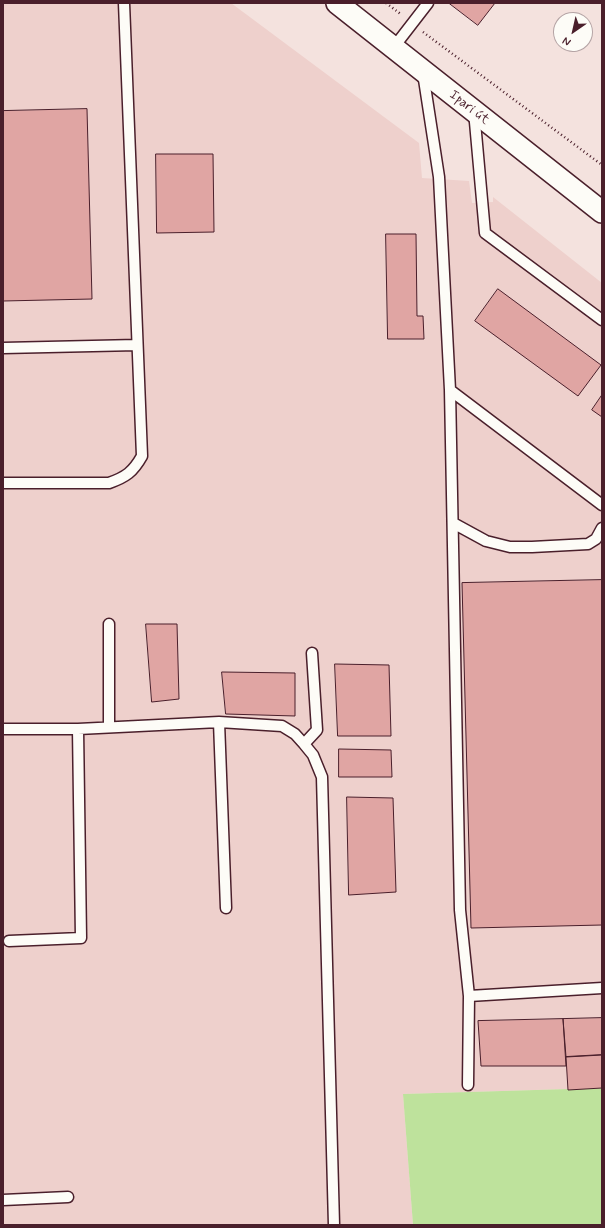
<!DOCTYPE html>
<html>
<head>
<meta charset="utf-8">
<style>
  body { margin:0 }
  #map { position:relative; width:605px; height:1228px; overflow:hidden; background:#f4e2de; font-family:Mynerve,sans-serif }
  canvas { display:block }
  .frame { position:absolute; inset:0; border:4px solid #4a1f2b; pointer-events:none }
  .north { position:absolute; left:553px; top:12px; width:40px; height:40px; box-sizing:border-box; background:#fdfcf7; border:1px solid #b5a4a5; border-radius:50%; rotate:214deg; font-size:11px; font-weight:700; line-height:16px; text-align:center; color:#4a1f2b }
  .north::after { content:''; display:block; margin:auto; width:14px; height:18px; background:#4a1f2b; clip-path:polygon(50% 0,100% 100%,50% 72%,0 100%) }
</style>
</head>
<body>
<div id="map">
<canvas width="605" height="1228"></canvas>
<div class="frame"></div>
<div class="north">N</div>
</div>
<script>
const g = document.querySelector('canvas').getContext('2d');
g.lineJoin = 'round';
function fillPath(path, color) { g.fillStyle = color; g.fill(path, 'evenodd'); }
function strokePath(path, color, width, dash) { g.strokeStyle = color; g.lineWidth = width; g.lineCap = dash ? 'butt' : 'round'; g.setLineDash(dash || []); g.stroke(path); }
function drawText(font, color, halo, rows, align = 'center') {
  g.font = font + ' Mynerve,sans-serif'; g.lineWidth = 4; g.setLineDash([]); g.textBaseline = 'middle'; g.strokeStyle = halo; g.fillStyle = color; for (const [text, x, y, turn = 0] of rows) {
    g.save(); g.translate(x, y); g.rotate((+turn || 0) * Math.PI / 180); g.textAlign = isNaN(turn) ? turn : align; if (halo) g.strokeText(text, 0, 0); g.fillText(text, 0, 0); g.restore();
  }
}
fillPath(new Path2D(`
  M3,3H231L419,143L422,178L469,181L472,203L493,202V197L602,283V1088L403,1094L413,1225H3Z`), '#eed0cc');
fillPath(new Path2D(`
  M602,1088V1225H413L403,1094Z`), '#bee29c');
const building = new Path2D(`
  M449,3H495L478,25Z
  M87,109L92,299L3,301V111Z
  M156,154H213L214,232L157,233Z
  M386,234H416L417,316H423L424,339H388Z
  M498,289L601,365L578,396L475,321Z
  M602,395V417L592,410Z
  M602,580V925L471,928L462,583Z
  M146,624H177L179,699L152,702Z
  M335,664L389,665L391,736H338Z
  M222,672L295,673V716L226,714Z
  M339,749L391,750L392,777H339Z
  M347,797L393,798L396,892L349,895Z
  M602,1018V1055L566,1057L563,1019Z
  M563,1019L566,1066H481L478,1021Z
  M602,1055V1088L568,1090L566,1057Z`);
fillPath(building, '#e0a5a3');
strokePath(building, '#4a1f2b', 1);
const service = new Path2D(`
  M394,47L428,3
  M423,73L439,177L450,390L460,910L469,996L602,988
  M474,111L485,233L602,320
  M3,348L137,345
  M450,390L602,505
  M3,483H109C126,477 133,472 142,456L124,3
  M453,523L486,541L510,547H532L588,544L596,539L602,528
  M219,722L226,908
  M109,727V624
  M3,729H78L219,722L282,726L295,734L304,744L313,755L322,777L334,1225
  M304,744L317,730L312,653
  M9,941L81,938L78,729
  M468,1085L469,996
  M3,1200L68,1197`);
const minor = new Path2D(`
  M337,3L602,212`);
strokePath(service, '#4a1f2b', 13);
strokePath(minor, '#4a1f2b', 24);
strokePath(new Path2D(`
  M386,3L402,15
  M423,32L602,165`), '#4a1f2b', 2.5, [1, 3]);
strokePath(service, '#fdfcf7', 10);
strokePath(minor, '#fdfcf7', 21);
drawText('14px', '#4a1f2b', '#fdfcf7', [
  ["Ipari út",469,108,38]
]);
</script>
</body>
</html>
